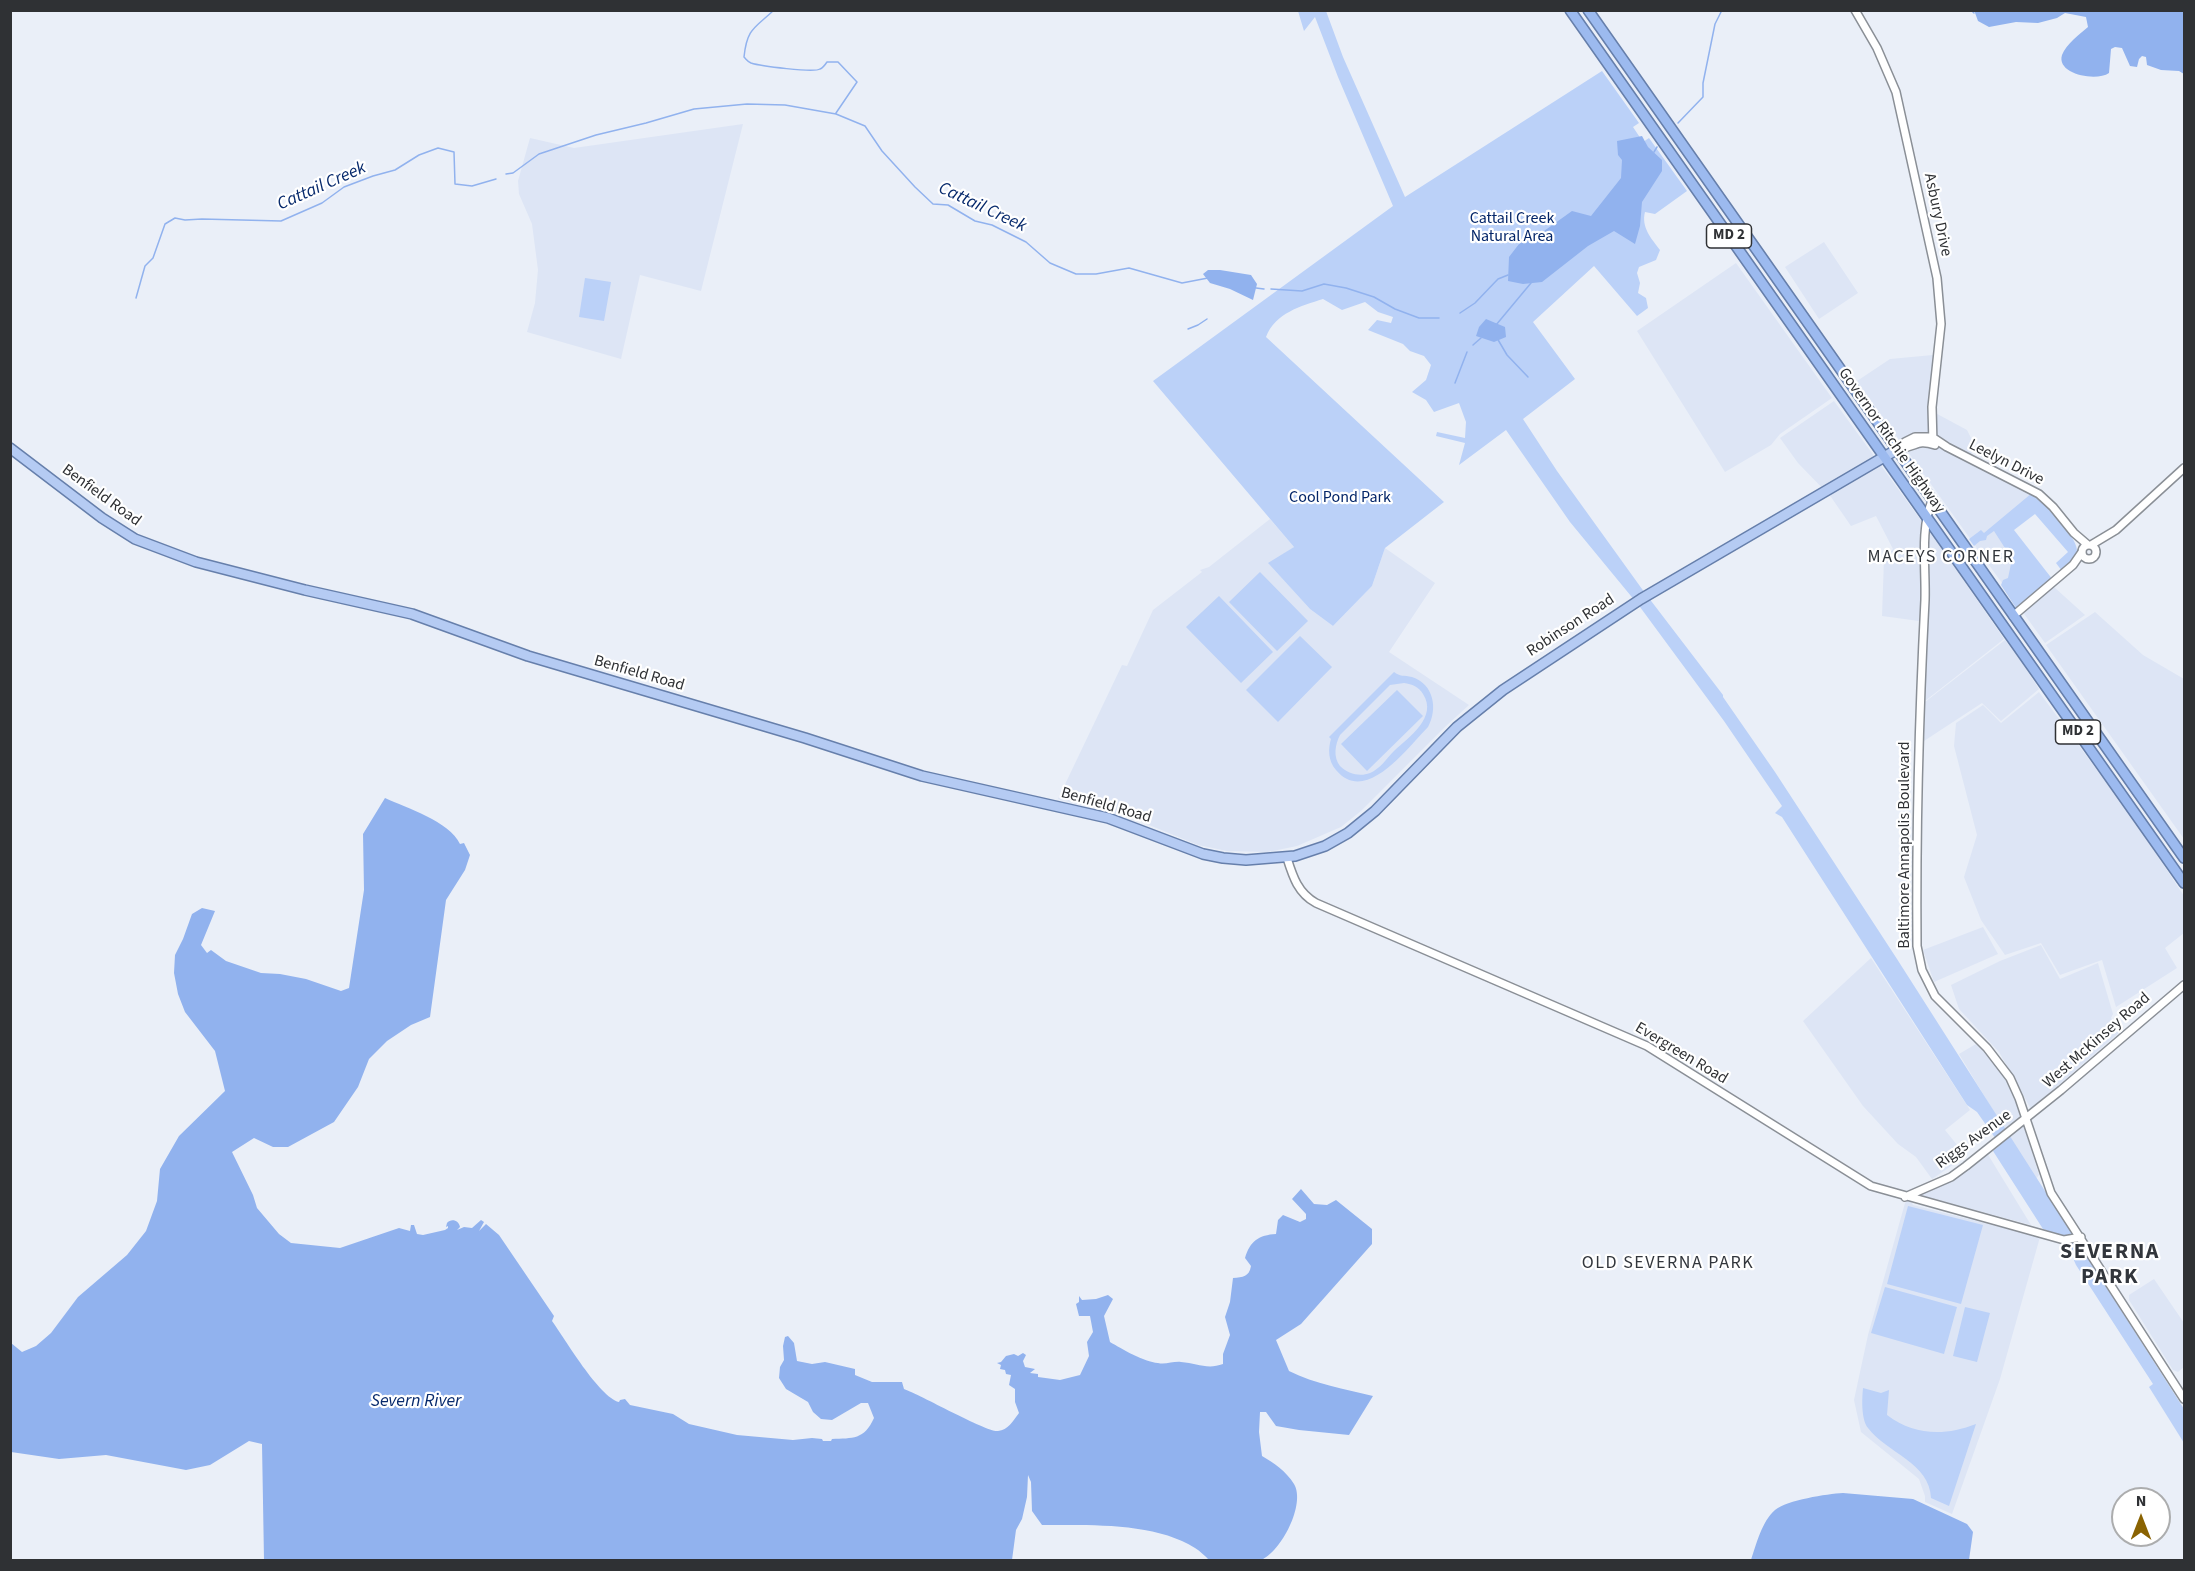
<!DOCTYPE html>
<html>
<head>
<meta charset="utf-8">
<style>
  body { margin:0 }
  #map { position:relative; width:2195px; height:1571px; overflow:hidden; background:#eaeff8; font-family:"Source Sans 3",sans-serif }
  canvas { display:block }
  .frame { position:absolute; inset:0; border:12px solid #2f3134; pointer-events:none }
  .north { position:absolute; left:2111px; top:1487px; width:60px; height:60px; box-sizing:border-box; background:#fff; border:2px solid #acadae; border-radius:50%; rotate:0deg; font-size:16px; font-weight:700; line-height:24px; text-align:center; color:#2f3134 }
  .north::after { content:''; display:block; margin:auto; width:21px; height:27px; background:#8a6302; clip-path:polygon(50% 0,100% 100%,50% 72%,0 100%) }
</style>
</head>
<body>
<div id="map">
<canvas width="2195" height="1571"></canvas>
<div class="frame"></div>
<div class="north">N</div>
</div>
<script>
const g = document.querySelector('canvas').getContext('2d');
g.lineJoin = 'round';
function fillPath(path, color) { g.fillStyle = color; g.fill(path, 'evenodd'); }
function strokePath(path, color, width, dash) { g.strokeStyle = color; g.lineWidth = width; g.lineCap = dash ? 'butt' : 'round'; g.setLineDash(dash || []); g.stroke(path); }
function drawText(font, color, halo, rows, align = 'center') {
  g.font = font + ' "Source Sans 3",sans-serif'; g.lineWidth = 4.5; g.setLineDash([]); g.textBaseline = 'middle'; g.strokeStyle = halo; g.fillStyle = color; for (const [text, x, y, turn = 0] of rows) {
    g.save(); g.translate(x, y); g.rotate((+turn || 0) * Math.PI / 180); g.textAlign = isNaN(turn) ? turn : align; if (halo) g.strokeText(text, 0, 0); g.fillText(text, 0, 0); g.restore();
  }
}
fillPath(new Path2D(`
  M743,124L701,291L640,275L621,359L527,332L535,303L538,270L532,224L519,194L518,181L530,138L574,148Z
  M1824,242L1858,293L1819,319L1785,267Z
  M1736,263L1832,398L1780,434L1771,445L1725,472L1637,331Z
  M1933,355L1928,409L1967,430L1974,444L1971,455L2033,495L1995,527L2035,586L2054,587L2085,615L2045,643L1857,381L1890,359Z
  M1834,401L1944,552L2004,639L1925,701L1919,621L1882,616L1884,559L1893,549L1876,516L1851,526L1831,497L1798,463L1780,438Z
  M1270,519L1294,547L1269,564L1310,609L1333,626L1372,586L1385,548L1435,583L1389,652L1469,705L1446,726L1361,811L1341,827L1297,846L1268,852L1227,851L1198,845L1132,818L1058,799L1122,665L1127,666L1153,610L1202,572L1200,570L1209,567Z
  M2095,612L2143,655L2184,679V839L2046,645Z
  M2005,640L2019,658L2039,689L2001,721L1982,703L1924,741L1925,702Z
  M2039,692L2132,817L2184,896V933L2165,948L2177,968L2116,1007L2102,960L2060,975L2041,943L2005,955L1981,920L1964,877L1977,835L1954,746L1956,723L1983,705L2001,723Z
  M1983,927L1998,954L1934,982L1923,950Z
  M2041,945L2060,979L2098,963L2113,1014L2111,1018L2121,1031L2031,1109L1999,1052L1959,1009L1951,985L2000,961Z
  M1871,958L1970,1110L1945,1130L1966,1156L1932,1179L1916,1157L1898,1144L1863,1106L1803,1021Z
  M1976,1044L1995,1064L2013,1091L2039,1175L2035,1180L1959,1054Z
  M1987,1153L2031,1225L1919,1195Z
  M1907,1201L1912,1203L1913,1205L2040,1237L2000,1379L1952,1514L1925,1502V1496L1919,1479L1861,1432L1854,1400L1868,1335L1905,1203Z
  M2154,1279L2184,1323V1367L2178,1372L2173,1370L2129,1300V1295Z`), '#dde5f5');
fillPath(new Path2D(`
  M1298,11H1326L1343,57L1405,197L1602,71L1639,123L1633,127L1643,142L1649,138L1687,191L1655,214L1645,212C1641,227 1651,238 1660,250L1656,260L1639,267L1637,273L1640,283L1638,293L1646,298L1648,308L1637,316L1594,266L1533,322L1575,379L1523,419L1557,471L1642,589L1723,695V697L1775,772L1897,959L2184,1409V1443L2149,1387L2153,1384L2076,1265C2069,1247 2062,1235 2043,1229L1993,1151L2000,1145L1977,1112L1967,1105L1782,817L1775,813L1782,806L1724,721L1640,607L1570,522L1506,430L1459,465L1465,443L1436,436L1437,432L1465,438L1466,422L1459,403L1434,412L1426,400L1412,392L1426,380L1431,365L1424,356L1410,351L1403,344L1368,330L1377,320L1391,323L1393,317L1378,312L1365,302L1342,310L1323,299C1301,306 1275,313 1266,337L1444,502L1385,548L1372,586L1333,626L1310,609L1268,563L1294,547L1153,381L1393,206L1338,77L1315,17L1304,31Z
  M585,278L611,282L604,321L579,317Z
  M2032,493L2041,496C2049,507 2079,540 2077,552C2076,560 2067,566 2062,571L2056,563L2068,552L2035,514L2014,530L2053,580L2016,608L2001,585L2003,580L2008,578L2012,559L1994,531L1987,536L1986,540L1980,541L1974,546L1969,539L1981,530L1984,533Z
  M1260,572L1308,621L1277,651L1229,602Z
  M1219,596L1273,652L1241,683L1186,627Z
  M1300,636L1332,667L1278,722L1246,690Z
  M1394,672C1400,677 1404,675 1412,677C1434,684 1438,709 1428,727C1408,747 1366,806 1336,770C1328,761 1328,749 1331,739L1329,737ZM1404,683C1412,684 1419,687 1423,694C1438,717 1409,737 1394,751C1387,758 1380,769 1370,773C1360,777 1348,774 1340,766C1333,757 1335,745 1340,735L1390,685Z
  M1397,690L1423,716L1367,771L1341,744Z
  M1908,1206L1983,1225L1961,1304L1887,1284Z
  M1885,1287L1957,1307L1944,1354L1871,1333Z
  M1965,1307L1990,1313L1977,1362L1953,1356Z
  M1863,1388L1881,1393L1889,1390L1887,1415C1915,1436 1945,1436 1976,1424L1949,1506L1931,1498C1930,1463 1887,1453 1868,1428C1861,1419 1862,1399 1863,1388Z`), '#bbd1f8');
fillPath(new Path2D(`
  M1974,10L2183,11L2184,74L2179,71L2161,70L2147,65L2146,57L2142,56L2139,59L2137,67L2130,66L2122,48L2115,47L2111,49L2109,73C2096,82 2056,74 2062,55C2066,44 2080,34 2088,27L2086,17L2065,13L2057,18L2038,23L2016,22L1989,27L1978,21Z
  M1642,136L1648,147L1662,160V171L1642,202L1640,226L1635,244L1614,231L1588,246L1542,282L1523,284L1508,281L1509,257L1519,244L1531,236L1544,231L1572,211L1591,216L1621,178L1622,160L1618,155L1617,141Z
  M1208,270H1220L1251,275L1257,284L1253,300L1230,289L1210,283L1203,274Z
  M1486,319L1505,327L1506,337L1494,342L1476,336L1479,327Z
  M385,798C407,808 449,821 460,844L464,843L470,855L465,870L446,900L430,1017L411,1025L387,1041L369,1059L358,1087L334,1122L288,1147H273L254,1138L232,1152L253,1195L257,1208L279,1234L291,1243L340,1248L399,1228L410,1231L411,1225H414L417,1234L423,1235L445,1230L448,1228V1226L446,1227L447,1223C451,1218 459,1220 460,1227L457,1230L464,1227L472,1228L481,1220L484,1222L479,1231L486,1224L499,1235L554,1316L552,1321C565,1339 599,1397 619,1402L620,1400L625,1399L630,1405L673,1414L689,1424L737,1435L793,1440L812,1438L822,1439L823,1441H831L832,1439C853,1438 864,1440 874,1418L868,1403H861L832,1420L821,1419L813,1412L808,1402L786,1389L779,1378L780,1367L784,1360L783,1346L785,1337L788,1336L794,1343L797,1361L812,1364L825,1362L855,1369V1375L872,1382H902L904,1389C921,1395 988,1433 998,1431C1008,1430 1013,1421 1019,1413L1015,1402V1389L1009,1385L1011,1375L1006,1374L1005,1370L1000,1369L1001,1365L997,1363L1001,1362L1006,1356L1014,1354L1018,1356L1023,1353L1026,1355L1023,1361L1025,1367L1035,1369L1030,1373L1038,1374V1377L1060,1380L1080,1375L1089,1356L1087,1342L1093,1332L1090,1316H1079L1076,1304L1079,1302V1296L1082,1300L1096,1299L1108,1295L1113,1299L1104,1316L1110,1342C1122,1349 1144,1362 1158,1363C1165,1365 1174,1361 1181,1362C1197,1363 1207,1370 1223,1364V1354L1230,1335L1225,1317L1230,1302L1233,1278C1243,1277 1249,1277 1251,1266L1245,1258C1250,1241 1259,1235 1276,1234L1278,1220L1283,1215L1300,1222L1306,1219V1214L1292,1199L1301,1189L1314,1204L1327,1205L1336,1200L1372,1229V1244L1301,1324L1276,1340L1289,1371C1315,1384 1345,1389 1373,1396L1349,1435L1299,1430L1276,1426L1266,1412H1260L1259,1432L1262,1456C1274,1463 1286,1471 1294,1484C1306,1504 1281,1552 1261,1560C1249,1564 1223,1561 1209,1560C1205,1556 1200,1551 1195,1548C1155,1522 1089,1525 1042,1525L1032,1511L1031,1482L1028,1475L1027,1497L1022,1519L1016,1530L1012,1560H264L262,1444L249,1441L210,1465L186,1470L106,1455L59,1459L11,1452V1343L22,1352L36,1346L51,1333L78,1297L127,1255L146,1231L157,1201L160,1169L179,1136L225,1091L215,1051L185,1012L178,994L174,973L175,955L183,939L192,914L202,908L215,911L201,945L207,953L211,950L226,961L261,973L280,974L306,979L341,991L349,988L364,890L363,834Z
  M1843,1493L1913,1499L1967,1524L1973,1532L1969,1560H1751C1756,1545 1762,1521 1775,1510C1787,1500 1827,1494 1843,1493Z`), '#91b2ee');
strokePath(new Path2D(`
  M774,10C755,28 747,28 744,57C747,60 747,61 751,63C760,66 814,73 820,69C823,68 825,65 827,62H838L857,82L836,113
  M1971,10L1974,13
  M1678,123L1703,97V83L1715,24L1722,10
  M1654,152L1657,147
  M506,174L513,173L539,154L596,135L646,123L694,109L747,104L785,105L836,114L865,126L882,151L915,187L933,204L948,205L975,221L992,225L1026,242L1050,263L1076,274H1096L1129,268L1182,283L1208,278
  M1256,288L1264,289
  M1271,289L1302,291L1324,284L1346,288L1374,297L1395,309L1419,318H1439
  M136,298L145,266L153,258L165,224L175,218L185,220L202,219L281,221L322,203L344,187L373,176L395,170L419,155L438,148L454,152L455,184L472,186L496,179
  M1460,313L1475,303L1498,279L1508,275
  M1496,325L1531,283
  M1188,329L1198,325L1207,319
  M1497,338L1507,355L1528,377
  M1473,345L1481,338
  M1455,383L1467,352`), '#91b2ee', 1.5);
const tertiary = new Path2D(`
  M1855,10L1877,48L1896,92L1937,278L1941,324L1932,407L1933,444
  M1902,447L1905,442L1915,437H1932L1947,447L2039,494L2053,507L2074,533L2088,545
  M1901,448C1917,447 1916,439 1935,445
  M1932,501C1920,528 1926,570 1925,600C1919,715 1916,831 1917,946L1922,970L1935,996L1987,1048L2010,1078L2019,1098L2051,1193L2184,1399
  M2082 552a7 7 0 1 1 14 0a7 7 0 1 1-14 0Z
  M2091,545L2116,530L2184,468
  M2013,616L2073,565L2082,552
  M1287,858C1293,877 1298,893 1316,903L1647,1046L1871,1186L2064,1240L2081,1237
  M1905,1197L1951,1177L1966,1166L2061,1090L2184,985`);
const primary = new Path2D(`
  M10,448L102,518L135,539L196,562L305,590L412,614L528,656L805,738L922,776L1108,818L1203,854L1223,858L1246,860L1295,856L1325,846L1348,833L1375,811L1457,727L1503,690L1641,599L1896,450`);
const trunk = new Path2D(`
  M1570,10L2184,883
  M1588,10L2184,858`);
strokePath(tertiary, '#8a8f96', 10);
strokePath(primary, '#667fab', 12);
strokePath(trunk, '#667fab', 12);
strokePath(tertiary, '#fff', 7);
strokePath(primary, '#b5cbf3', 9);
strokePath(trunk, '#9cbaef', 9);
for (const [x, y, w] of [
  [1729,236,45],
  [2078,732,45]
]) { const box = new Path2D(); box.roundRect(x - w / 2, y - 12, w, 24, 4.5); g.fillStyle = '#fff'; g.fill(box); strokePath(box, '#2f3134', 1.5); }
drawText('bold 15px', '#2f3134', null, [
  ["MD 2",1729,236],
  ["MD 2",2078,732]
]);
drawText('16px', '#2f3134', '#fff', [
  ["Asbury Drive",1937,215,78],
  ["Governor Ritchie Highway",1891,441,55],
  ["Leelyn Drive",2006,463,27],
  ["Benfield Road",101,496,36],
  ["Robinson Road",1571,626,-33],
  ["Benfield Road",639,674,16],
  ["Benfield Road",1106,806,16],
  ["Baltimore Annapolis Boulevard",1905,845,-90],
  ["West McKinsey Road",2097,1041,-41],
  ["Evergreen Road",1681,1054,31],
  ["Riggs Avenue",1974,1140,-36]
]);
drawText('16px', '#032568', '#fff', [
  ["Cattail Creek",1512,219],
  ["Natural Area",1512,237],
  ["Cool Pond Park",1340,498]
]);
drawText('italic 18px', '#06296c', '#fff', [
  ["Cattail Creek",322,187,-24],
  ["Cattail Creek",982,208,25],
  ["Severn River",416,1402]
]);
g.letterSpacing = '1.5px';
drawText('18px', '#32363c', '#fff', [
  ["MACEYS CORNER",1941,558],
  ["OLD SEVERNA PARK",1668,1264]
]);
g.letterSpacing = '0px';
g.letterSpacing = '1.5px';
drawText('bold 22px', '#32363c', '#fff', [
  ["SEVERNA",2110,1253],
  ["PARK",2110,1278]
]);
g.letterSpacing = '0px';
</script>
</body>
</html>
